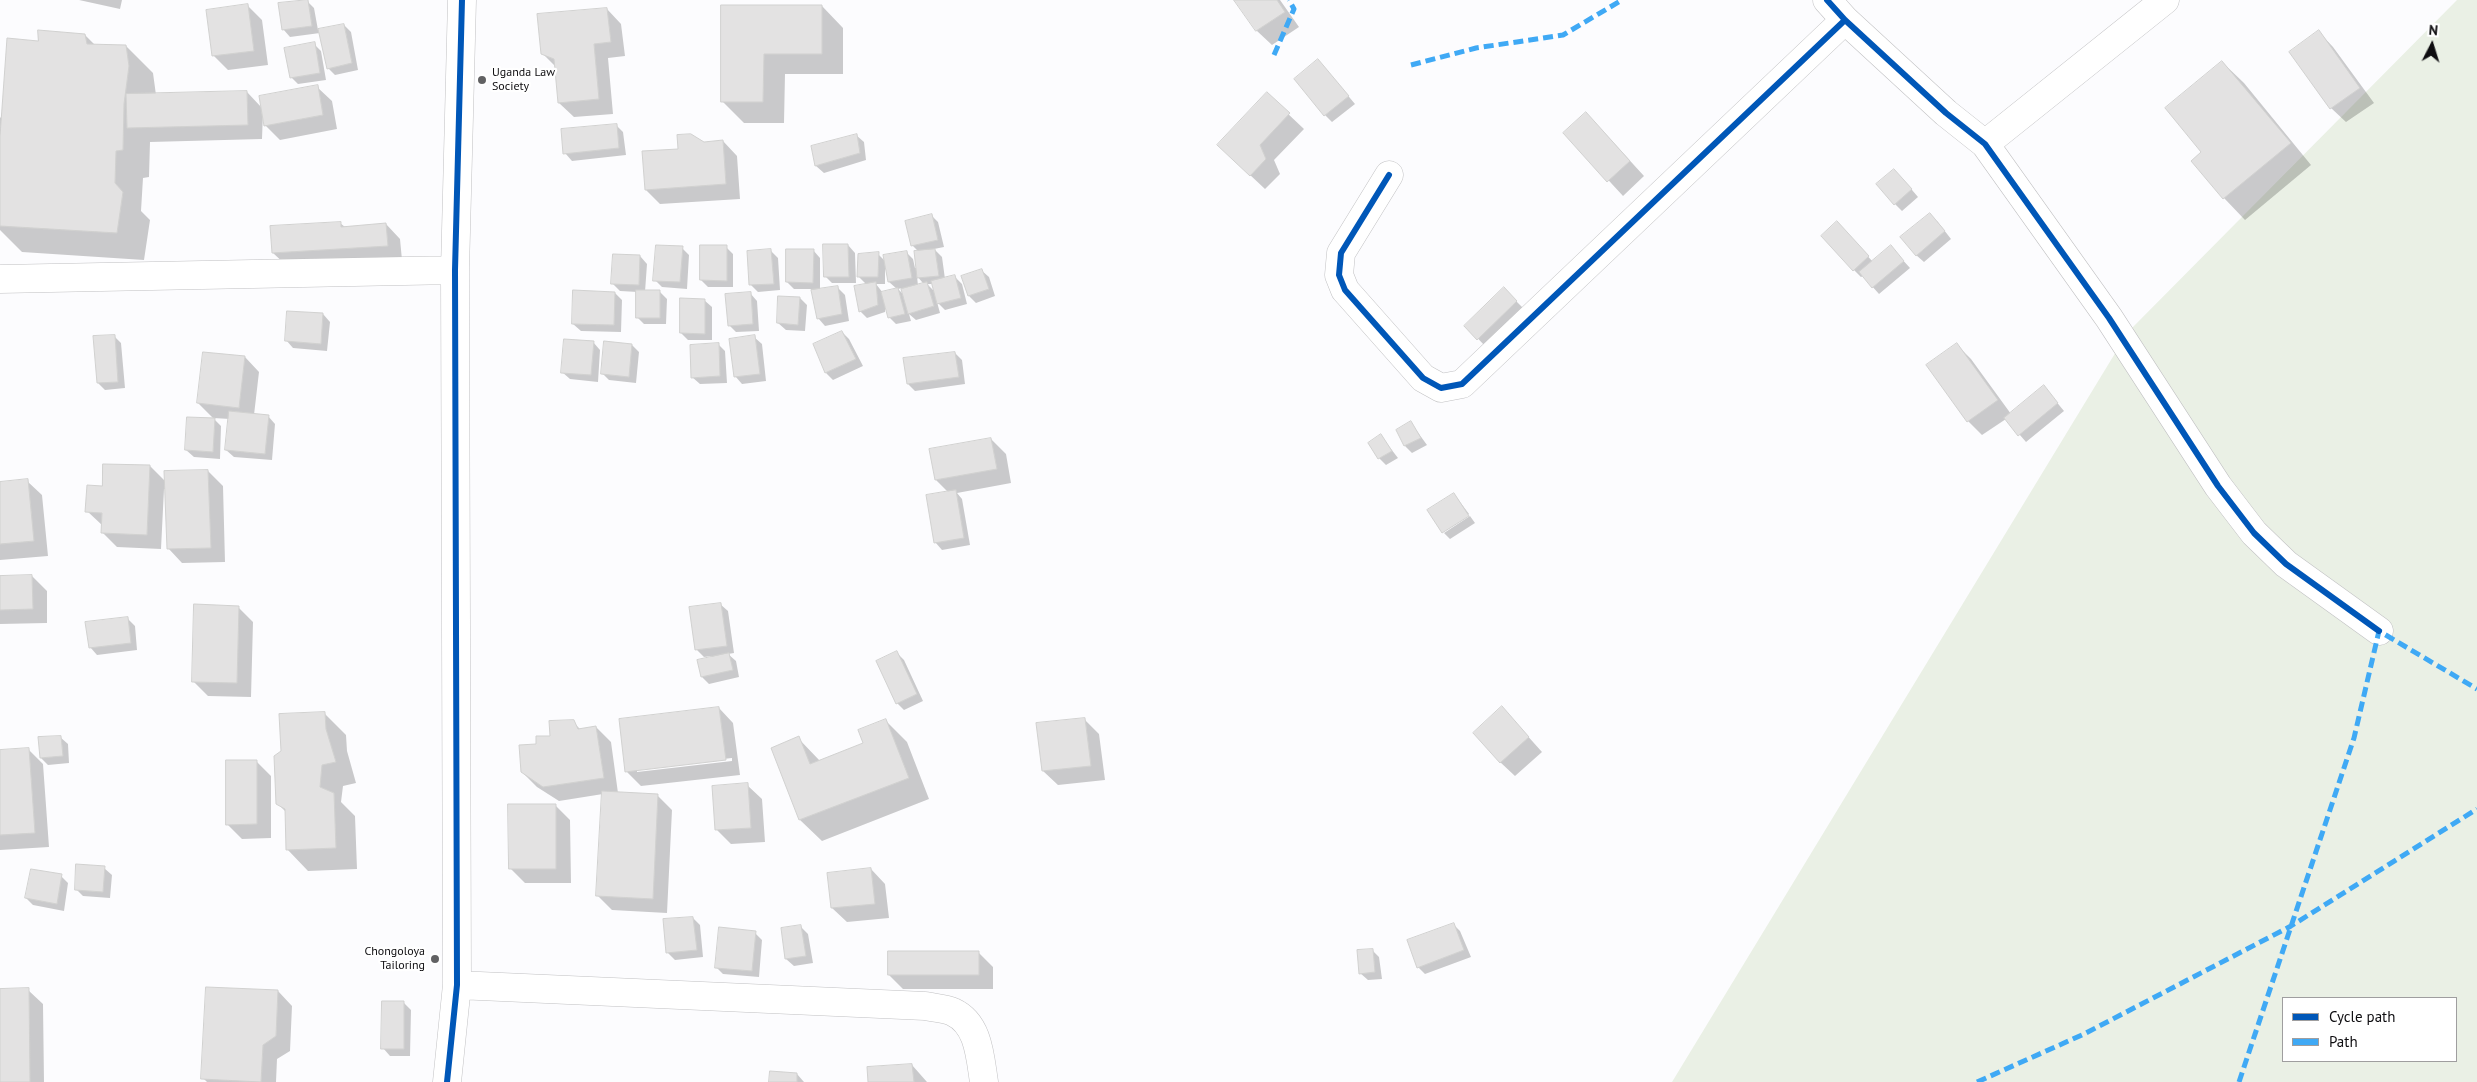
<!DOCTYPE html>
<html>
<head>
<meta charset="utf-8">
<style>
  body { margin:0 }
  #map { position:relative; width:2477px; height:1082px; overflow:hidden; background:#fcfcfe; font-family:"PT Sans",sans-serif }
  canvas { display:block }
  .legend { position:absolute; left:2282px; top:997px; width:175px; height:65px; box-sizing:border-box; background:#fff; border:1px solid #9f9e9f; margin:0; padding:6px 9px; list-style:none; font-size:15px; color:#0e0d10 }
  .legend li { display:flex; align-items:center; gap:10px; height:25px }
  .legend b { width:25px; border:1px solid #9f9e9f }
  .north { position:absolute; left:2407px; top:20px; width:50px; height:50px; -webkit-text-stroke:4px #fff; paint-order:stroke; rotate:5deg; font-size:14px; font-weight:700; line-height:20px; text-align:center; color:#0e0d10 }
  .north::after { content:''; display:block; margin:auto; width:18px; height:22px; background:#0e0d10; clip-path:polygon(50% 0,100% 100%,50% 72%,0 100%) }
</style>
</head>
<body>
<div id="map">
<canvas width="2477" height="1082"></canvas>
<ul class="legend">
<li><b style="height:6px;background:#0057b8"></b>Cycle path</li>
<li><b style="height:6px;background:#3fa9f5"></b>Path</li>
</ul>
<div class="north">N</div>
</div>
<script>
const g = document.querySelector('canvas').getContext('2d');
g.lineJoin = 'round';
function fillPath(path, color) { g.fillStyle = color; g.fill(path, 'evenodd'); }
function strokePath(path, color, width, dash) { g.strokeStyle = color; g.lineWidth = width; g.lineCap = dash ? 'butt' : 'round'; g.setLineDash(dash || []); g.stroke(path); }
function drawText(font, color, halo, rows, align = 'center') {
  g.font = font + ' "PT Sans",sans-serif'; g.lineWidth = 4.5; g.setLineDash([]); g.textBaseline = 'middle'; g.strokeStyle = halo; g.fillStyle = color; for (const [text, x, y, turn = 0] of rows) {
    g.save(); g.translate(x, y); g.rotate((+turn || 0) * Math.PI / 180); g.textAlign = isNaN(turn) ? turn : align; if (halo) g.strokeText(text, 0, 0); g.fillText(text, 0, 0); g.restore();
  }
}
fillPath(new Path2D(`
  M2457,0H2477V1082H1672L2128,332ZM2283,998H2456V1061H2283Z`), '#eaf0e5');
fillPath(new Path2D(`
  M79,0H122L120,9Z
  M1236,0H1280L1299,27L1272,45L1257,31Z
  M307,1L314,8L318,30L344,25L351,32L358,70L335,75L328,68L320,33L290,37L283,29Z
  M247,5L262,20L268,65L228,70L213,55Z
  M723,6H822L843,28V74H785L784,123H744L722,101Z
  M607,9L621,24L625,56L608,58L613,114L574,117L559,103L556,67L542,53Z
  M2319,32L2333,47L2374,103L2346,122L2331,108Z
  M85,35L95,45L126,46L153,73L156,95L247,92L262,108L317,87L332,101L337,129L280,140L265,125L263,112L262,139L150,142L149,177L143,178L141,211L150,220L144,260L22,252L0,230V117L2,119L39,42Z
  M314,44L321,51L326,80L298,84L291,77Z
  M2222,62L2244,83L2311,165L2245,220L2224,198L2203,152Z
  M1325,68L1355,104L1332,122L1325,115Z
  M1267,94L1304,129L1274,160L1280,174L1265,189L1233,159Z
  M616,125L623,132L626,155L572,161L565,153Z
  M1601,129L1644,176L1623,196L1565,133Z
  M856,135L864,142L866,160L824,173L816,166Z
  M723,141L737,156L740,199L660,204L646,190L680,150L704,143Z
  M1901,177L1918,197L1902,211L1895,204Z
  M931,215L938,222L944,247L934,249L942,257L945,279L955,277L962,284L967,304L945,310L937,302L940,313L916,320L909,314L911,321L896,324L889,317L885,302V312L867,318L860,311L867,285L858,276L878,254L885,261L906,252L913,259L915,268H917L919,252L912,245ZM885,266L889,282L897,289L883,293L876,284H885ZM917,276L922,282L924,284L918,286ZM927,284H933L935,292ZM902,288L904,295L898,289Z
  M1937,221L1951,239L1924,262L1916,255Z
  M340,223L345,227L386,224L400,239L402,260L288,267L273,253Z
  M1844,230L1873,262L1891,247L1910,268L1879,294L1863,276L1861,277L1854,270L1823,236Z
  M848,245L855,253L856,283H832L825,276Z
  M726,247L733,254V287H708L701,280Z
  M682,248L689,255L687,289L662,287L655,280Z
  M813,250L820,258V290L837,287L845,295L849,321L825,326L818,318L812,289H794L787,282Z
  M771,251L778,258L780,290L758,292L751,285Z
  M640,256L647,264L645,292H660L667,299L666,324H644L637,317L638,292L620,291L613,284Z
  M981,270L989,277L995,296L976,303L969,296L963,277Z
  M1504,289L1524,309L1485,346L1466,326Z
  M615,293L622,300L621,332L581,331L573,324Z
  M750,293L757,301L759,331L736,332L729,325Z
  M800,298L807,305L805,331L786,330L778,323Z
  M704,300L712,307V340H688L681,333Z
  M323,314L330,322L327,351L293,348L286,340Z
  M842,332L849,339L863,366L833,380L826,373Z
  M114,336L121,343L125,388L105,390L98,383Z
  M754,337L762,344L766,381L742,384L735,376Z
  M593,342L600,350L598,382L570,379L562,372Z
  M718,344L725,351L727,383L700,384L692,377Z
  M632,345L639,352L636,383L609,380L602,373Z
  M1957,345L1971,359L2011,414L2050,394L2064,411L2026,442L2006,419L1982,435L1968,421Z
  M955,353L962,360L965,384L915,391L908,384Z
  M245,357L259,372L254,415L268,416L275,424L272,460L234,457L226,450L230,419L213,418L198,403Z
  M214,419L221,426L220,459L194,457L186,450Z
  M1411,423L1427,445L1412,453L1405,446L1397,431Z
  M1381,436L1398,458L1386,465L1379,458Z
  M991,439L1006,454L1011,483L957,493L962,499L970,545L942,550L935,542L949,493L936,480Z
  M150,466L166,482L208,471L223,486L225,562L182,563L168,548L166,489H164L161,549L117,547L102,532L103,526L87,511L103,487Z
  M27,481L42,495L48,556L0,560V483Z
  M1454,494L1469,514L1443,531Z
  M1470,516L1475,523L1450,539L1444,533Z
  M32,576L47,591V623L0,624V577Z
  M720,604L728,611L734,653L728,654L736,661L739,677L709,684L702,677L712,656L704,657L697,650Z
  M238,607L253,622L251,697L208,696L193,681Z
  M128,619L135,626L137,650L97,655L90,647Z
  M897,653L904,660L923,701L904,710L897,703Z
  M719,708L733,723L740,775L641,786L627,772ZM732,758V761L637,772V769Z
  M325,714L346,735L347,751L356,783L343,786L341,802L355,816L357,869L308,871L287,849L286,812L277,803Z
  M1084,719L1099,734L1105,780L1058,785L1043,771Z
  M885,720L907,742L929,799L822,841L800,820L772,748L798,738L820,761L864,744Z
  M573,722L581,730L596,727L611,742L618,793L657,795L672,810L667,913L612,910L598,896L603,794L559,801L537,787L522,772L537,746Z
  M1516,723L1542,752L1515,776L1500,762Z
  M60,737L68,744L69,763L48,765L41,758Z
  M29,750L43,764L49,847L0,850V752Z
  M257,762L271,776V838L242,839L227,824Z
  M747,785L762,799L765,842L731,844L717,830Z
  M555,805L570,820L571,883H525L510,868Z
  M104,868L112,875L110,898L83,896L76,889Z
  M871,869L885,884L889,918L847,922L832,908Z
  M61,876L68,883L64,911L33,905L26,898Z
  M693,918L700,925L703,957L675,960L668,953Z
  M1453,924L1460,931L1471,957L1425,974L1418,967Z
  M801,927L808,934L813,963L794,966L786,959L783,929Z
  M755,933L762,940L759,977L723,974L716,967Z
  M1372,950L1379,957L1382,979L1368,980L1360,973Z
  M978,952L993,967V989H903L889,975Z
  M0,990H28L43,1004L44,1082H0Z
  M278,991L292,1006L290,1051L277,1059L276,1082H207L203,1078Z
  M404,1003L411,1010L410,1056H390L383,1048Z
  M912,1065L927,1082H870Z
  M797,1074L804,1082H770Z`), '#0003');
const building = new Path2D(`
  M308,0L312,26L282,30L278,3Z
  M1234,0H1277L1285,12L1256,31Z
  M248,4L254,51L212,56L206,10Z
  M721,5H822V54H764L763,102H721Z
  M607,8L611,42L594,44L599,99L558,103L554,59L541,54L537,14Z
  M344,24L352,63L327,69L318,29Z
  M38,30L85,34L87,44L126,45L129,66L124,104L123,150L116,151L115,183L123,192L117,233L0,226V136L7,38L38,41Z
  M2319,30L2360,88L2330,109L2289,52Z
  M315,42L320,73L290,78L284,48Z
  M1318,59L1349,96L1324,116L1294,79Z
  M2222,61L2291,143L2223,199L2191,161L2201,152L2165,108Z
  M318,85L323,115L264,126L259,96Z
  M247,91L248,125L127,128L126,94Z
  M1267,92L1290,113L1260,145L1266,159L1250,176L1217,145Z
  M1586,112L1630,161L1607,182L1563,133Z
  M617,124L619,148L563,154L561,129Z
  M691,134L704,142L723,140L726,184L645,190L642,151L678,149L677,135Z
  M857,134L860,153L815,166L811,146Z
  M1894,169L1912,189L1894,205L1876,184Z
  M1930,213L1945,231L1916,256L1900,237Z
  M932,214L938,240L911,246L905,221Z
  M1837,221L1869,256L1853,271L1821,236Z
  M341,222V227L386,223L388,246L272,253L270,226Z
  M823,244H848L849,277H824Z
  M656,245L683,246L680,282L653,281Z
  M700,245H727V281L700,280Z
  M1891,245L1904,261L1872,288L1859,272Z
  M771,249L774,284L749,285L747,251Z
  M786,249H814L813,283L786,282Z
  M935,249L939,276L917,278L914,251Z
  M907,251L912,278L888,282L883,255Z
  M879,252L878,277H857L858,254Z
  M613,254L640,255L639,285L611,284Z
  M982,269L989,289L968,296L961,276Z
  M955,275L961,298L937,304L931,281Z
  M876,282L878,305L859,312L854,286Z
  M927,282L934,306L908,314L901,289Z
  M838,286L842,314L817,319L811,290Z
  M1504,287L1517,301L1477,340L1464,326Z
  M898,288L905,314L888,318L881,292Z
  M573,290L615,292L614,325L572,324Z
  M636,290H660V318H636Z
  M751,292L753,324L728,326L725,294Z
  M778,296L800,297L798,325L777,323Z
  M680,298L705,299V334L680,333Z
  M287,311L323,313L321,344L285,341Z
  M842,331L856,359L825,373L813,344Z
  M115,335L118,382L97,383L93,336Z
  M755,335L760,374L734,377L729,339Z
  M564,339L594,341L591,375L561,373Z
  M604,341L632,344L629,377L601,374Z
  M719,343L720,376L691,378L690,345Z
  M1957,343L1998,400L1967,422L1926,365Z
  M203,352L245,356L239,408L197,403Z
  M955,352L959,377L907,384L903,358Z
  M2044,385L2058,403L2018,436L2004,418Z
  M229,411L269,415L265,454L225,450Z
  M187,417L215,418L213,452L185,450Z
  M1411,421L1421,438L1404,446L1396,430Z
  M1381,434L1392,451L1378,459L1368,443Z
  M991,438L997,469L935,480L929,449Z
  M103,464L150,465L147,535L101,533L102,513L85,512L87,485L102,486Z
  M208,470L211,548L167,549L164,471Z
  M28,479L34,541L0,544V482Z
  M956,490L964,538L934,543L926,495Z
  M1454,493L1469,516L1442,533L1427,510Z
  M32,575L33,609L0,610V576Z
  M721,603L727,646L695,650L689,607Z
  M194,604L239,606L237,683L192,682Z
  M128,617L131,643L89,648L85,622Z
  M897,651L917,694L896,704L876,661Z
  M729,653L733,670L701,677L697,660Z
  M1502,706L1529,737L1500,763L1473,733Z
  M719,707L726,760L625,772L619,719Z
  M325,712L326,729L336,762L322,765L320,787L334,793L336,848L286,850L285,809L276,804L274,756L281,751L279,714Z
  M1085,718L1091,766L1042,771L1036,723Z
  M886,719L909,778L799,820L771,748L799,736L810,764L863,743L858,730Z
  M574,720L578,729L596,726L604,778L543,787L521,772L519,745L536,744V736H550L549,721Z
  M61,736L63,756L40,758L38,737Z
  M29,748L35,833L0,835V750Z
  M226,760H257V824L226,825Z
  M748,783L751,828L715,830L712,786Z
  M602,791L658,794L653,899L596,896Z
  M508,804H556V869H509Z
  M76,864L105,866L103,892L75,890Z
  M871,868L875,904L831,908L827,873Z
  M31,869L62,874L57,904L25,898Z
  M693,917L697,950L666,953L663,919Z
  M1454,923L1464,950L1417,968L1407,940Z
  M801,925L806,956L785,959L781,928Z
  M719,927L756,931L752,971L715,968Z
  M1373,949L1375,972L1359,974L1357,950Z
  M888,951H979V975H888Z
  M206,987L278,990L276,1036L263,1045L261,1082L201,1079Z
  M29,988L30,1082H0V989Z
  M382,1001H404V1049H381Z
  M912,1064L914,1082H868L867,1067Z
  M770,1071L797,1073V1082H769Z`);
fillPath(building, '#e3e2e2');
strokePath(building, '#d1d1d0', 1);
const street = new Path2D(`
  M1827,0L1845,20L1946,113L1985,144L2109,318L2218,486L2254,533L2286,564L2379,631
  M1985,144L2165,0
  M1389,175L1341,253L1339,275L1345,290L1423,378L1441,388L1462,384L1845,20
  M0,279L455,270
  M457,985L925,1006C934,1008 945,1008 953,1012C979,1024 980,1057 984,1082
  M447,1082L457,985L455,270L462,0`);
strokePath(street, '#c1c1c3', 29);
strokePath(street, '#fff', 28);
strokePath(new Path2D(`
  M1274,55L1294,9L1289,0
  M1411,65L1476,48L1563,35L1622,0
  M1977,1082L2084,1034L2291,926L2477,809
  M2239,1082L2354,738L2379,631L2477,689`), '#3fa9f5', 5, [10, 5]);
strokePath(new Path2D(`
  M1827,0L1845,20L1946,113L1985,144L2109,318L2218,486L2254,533L2286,564L2379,631
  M1389,175L1341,253L1339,275L1345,290L1423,378L1441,388L1462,384L1845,20
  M447,1082L457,985L455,270L462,0`), '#0057b8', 6);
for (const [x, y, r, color] of [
  [482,80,5,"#616163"],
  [435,959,5,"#616163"]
]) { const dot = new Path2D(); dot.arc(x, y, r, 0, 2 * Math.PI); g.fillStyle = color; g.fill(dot); strokePath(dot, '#fff', 2); }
drawText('12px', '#0e0d10', '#fff', [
  ["Uganda Law",492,73],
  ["Society",492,87],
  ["Chongoloya",425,952,"right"],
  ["Tailoring",425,966,"right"]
], 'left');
</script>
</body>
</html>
